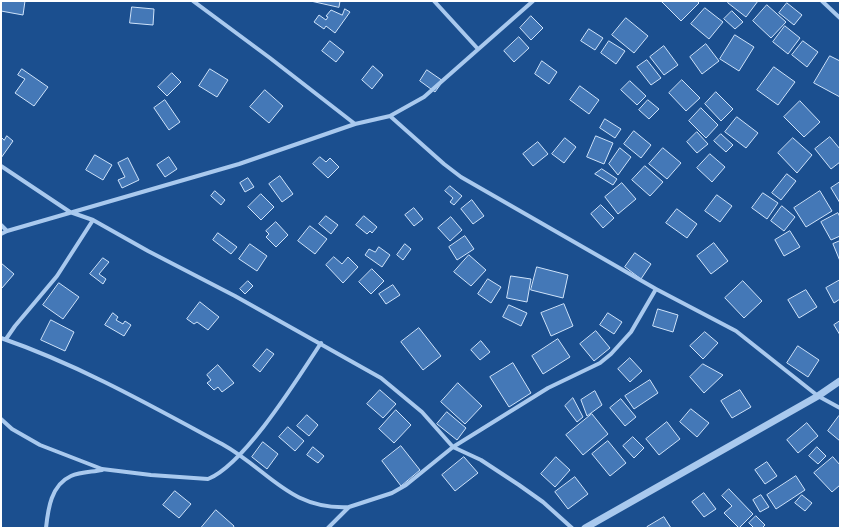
<!DOCTYPE html>
<html>
<head>
<meta charset="utf-8">
<style>
  body { margin:0 }
  #map { position:relative; width:841px; height:529px; overflow:hidden; background:#1b4f8f; font-family:"IBM Plex Sans",sans-serif }
  canvas { display:block }
  .frame { position:absolute; inset:0; border:2px solid #fff; pointer-events:none }
</style>
</head>
<body>
<div id="map">
<canvas width="841" height="529"></canvas>
<div class="frame"></div>
</div>
<script>
const g = document.querySelector('canvas').getContext('2d');
g.lineJoin = 'round';
function fillPath(path, color) { g.fillStyle = color; g.fill(path, 'evenodd'); }
function strokePath(path, color, width, dash) { g.strokeStyle = color; g.lineWidth = width; g.lineCap = dash ? 'butt' : 'round'; g.setLineDash(dash || []); g.stroke(path); }
const building = new Path2D(`
  M1,1H25L23,15L1,11Z
  M311,1H340L339,7Z
  M663,1H697L699,3L681,21L662,2Z
  M729,1H758L746,17L728,3Z
  M787,3L802,15L794,25L779,13Z
  M767,5L786,22L771,38L753,21Z
  M132,7L154,9L153,25L130,23Z
  M705,8L723,22L709,39L691,24Z
  M345,9L350,12L335,33L326,26L324,29L314,22L319,15L326,20L328,17L326,16L331,10L342,15Z
  M732,11L743,22L735,29L724,19Z
  M531,16L543,28L531,40L520,28Z
  M626,18L648,36L634,53L612,35Z
  M785,26L800,38L788,54L773,42Z
  M589,29L603,38L595,50L581,41Z
  M735,35L754,47L739,71L720,59Z
  M519,37L529,48L514,62L504,51Z
  M330,41L344,52L336,62L322,51Z
  M609,41L625,51L616,64L601,53Z
  M803,41L818,52L807,67L792,55Z
  M706,44L719,61L702,74L690,57Z
  M664,46L678,65L664,75L650,57Z
  M830,56L840,61V97L814,83Z
  M647,60L661,78L651,85L637,67Z
  M542,61L557,72L549,84L535,74Z
  M373,66L383,75L372,89L362,80Z
  M774,67L795,82L778,105L757,90Z
  M22,69L48,87L34,106L15,93L25,79L18,75Z
  M210,69L228,80L217,97L199,86Z
  M427,70L443,81L435,92L420,81Z
  M172,73L181,82L167,96L158,87Z
  M682,80L700,98L686,111L669,93Z
  M630,81L646,96L637,105L621,90Z
  M580,86L599,100L589,114L570,100Z
  M265,90L283,106L269,123L250,107Z
  M716,92L733,109L721,121L705,104Z
  M165,100L180,122L169,130L154,108Z
  M648,100L659,109L649,119L639,110Z
  M800,101L820,122L804,137L784,117Z
  M701,108L718,125L706,138L689,121Z
  M737,117L758,133L746,148L725,132Z
  M605,119L621,129L615,138L600,128Z
  M634,131L651,145L641,158L624,144Z
  M697,132L708,144L697,153L687,142Z
  M721,134L733,145L726,152L714,141Z
  M7,136L13,141L1,158V137L4,140Z
  M596,136L613,143L604,164L587,157Z
  M830,137L840,149V162L831,169L815,149Z
  M565,138L576,147L564,163L552,154Z
  M793,138L812,155L797,173L778,153Z
  M538,142L548,154L533,166L523,154Z
  M620,148L631,157L618,175L609,164Z
  M663,148L681,163L667,179L649,164Z
  M710,154L725,167L712,182L697,168Z
  M95,155L112,165L103,180L86,170Z
  M169,157L177,169L165,177L157,165Z
  M320,157L326,162L330,158L339,167L328,178L313,164Z
  M128,158L139,180L122,188L118,180L125,177L118,163Z
  M645,166L663,182L650,196L632,180Z
  M602,169L617,179L613,185L595,174Z
  M787,174L796,181L781,200L772,193Z
  M280,176L293,194L282,202L269,184Z
  M248,178L254,187L245,192L240,183Z
  M840,182V203L831,188Z
  M622,183L636,199L618,214L605,197Z
  M450,186L462,196L454,205L450,202L453,198L445,191Z
  M215,191L225,200L221,205L211,196Z
  M820,191L832,211L806,227L794,208Z
  M763,193L778,203L767,219L752,208Z
  M261,194L274,207L261,220L248,207Z
  M717,195L732,206L720,222L705,211Z
  M472,200L484,216L473,224L461,209Z
  M601,205L614,218L603,228L591,214Z
  M782,206L795,217L784,231L771,221Z
  M414,208L423,219L414,226L405,215Z
  M677,209L697,224L687,238L666,223Z
  M838,213L840,217V236L831,240L821,222Z
  M326,216L338,225L331,234L319,224Z
  M364,216L377,227L372,233L370,231L367,234L356,225Z
  M451,217L462,230L450,241L438,228Z
  M276,222L288,235L276,247L266,237L269,234L266,231Z
  M310,226L327,239L315,254L298,241Z
  M790,231L800,247L784,256L775,240Z
  M218,233L237,247L231,254L213,240Z
  M465,236L474,249L457,260L449,247Z
  M840,241V261L833,244Z
  M714,243L728,261L711,274L697,256Z
  M250,244L267,256L257,271L239,259Z
  M405,244L411,249L403,260L397,255Z
  M379,247L390,255L382,267L365,255L369,249L375,252Z
  M635,253L651,264L641,279L625,267Z
  M469,255L486,270L471,286L454,272Z
  M334,257L342,264L348,257L358,267L343,283L326,265Z
  M103,258L109,262L99,274L106,279L103,284L90,274Z
  M1,263L14,274L2,288H1Z
  M537,267L568,275L563,298L531,290Z
  M372,269L384,281L371,294L359,282Z
  M511,276L531,279L527,302L507,298Z
  M488,279L501,287L491,303L478,294Z
  M840,280V299L834,303L826,288Z
  M248,281L253,286L245,294L240,289Z
  M743,281L762,301L744,318L725,298Z
  M59,283L79,297L63,319L43,305Z
  M393,285L400,295L386,304L379,294Z
  M806,290L817,307L799,318L788,300Z
  M200,302L219,317L208,330L197,322L194,324L187,319Z
  M564,304L573,326L551,336L541,313Z
  M509,305L527,313L521,326L503,317Z
  M658,309L678,315L673,332L653,326Z
  M113,313L118,317L116,320L123,324L125,321L131,325L124,336L105,325Z
  M608,313L622,322L614,334L600,325Z
  M51,320L74,332L65,351L41,340Z
  M840,321V335L834,325Z
  M419,328L441,356L423,370L401,342Z
  M596,331L610,348L594,361L580,344Z
  M705,332L718,343L703,359L690,346Z
  M558,339L570,357L543,374L532,356Z
  M481,341L490,352L480,360L471,350Z
  M798,346L819,360L808,377L787,363Z
  M267,349L274,354L260,372L253,366Z
  M630,358L642,371L630,382L618,369Z
  M513,363L531,393L509,407L490,377Z
  M703,364L723,375L704,393L690,377Z
  M218,365L234,383L222,392L218,387L214,390L207,383L211,380L207,375Z
  M650,380L658,393L634,409L625,396Z
  M458,383L482,406L465,424L441,402Z
  M380,390L396,404L383,418L367,404Z
  M740,390L751,407L732,418L721,401Z
  M595,391L602,405L587,416L581,400Z
  M573,398L583,417L577,422L565,406Z
  M621,399L636,417L625,426L610,408Z
  M691,409L709,423L697,437L680,422Z
  M396,410L411,425L394,443L379,429Z
  M447,412L466,428L457,440L437,424Z
  M592,414L608,434L583,455L566,435Z
  M307,415L318,425L309,436L297,426Z
  M839,416L840,417V441L828,431Z
  M667,422L680,439L659,455L646,439Z
  M807,423L818,436L798,453L787,440Z
  M288,427L304,441L295,451L279,437Z
  M633,437L644,448L634,458L623,446Z
  M608,441L626,463L610,476L592,454Z
  M263,442L278,454L267,469L252,457Z
  M401,446L420,470L401,486L382,461Z
  M313,447L324,456L318,463L307,455Z
  M817,447L826,456L818,464L809,456Z
  M464,457L478,473L455,491L442,475Z
  M556,457L570,470L555,487L541,474Z
  M833,457L840,465V485L832,492L814,473Z
  M767,462L777,476L765,484L755,470Z
  M796,476L805,490L776,509L767,495Z
  M575,477L588,494L568,509L555,492Z
  M729,489L753,514L739,528L724,513L732,506L722,496Z
  M175,491L191,504L179,518L163,505Z
  M704,493L716,509L704,517L692,502Z
  M761,495L769,507L760,512L753,500Z
  M802,495L812,503L805,511L795,503Z
  M216,510L234,526L233,528H201Z
  M756,516L765,525L762,528H754L749,523Z
  M664,517L671,528H647V527Z`);
fillPath(building, '#4478b7');
strokePath(building, '#cfe3fa', 1);
strokePath(new Path2D(`
  M193,1L270,58L355,124
  M434,1L478,49
  M822,1L840,18
  M390,116L444,164L461,177L656,289L736,331L818,396L840,408
  M1,166L70,212L93,220L148,251L235,296L381,378L422,412L453,447L481,460L519,485L543,502L572,528
  M1,225L7,231
  M1,234L7,231L239,164L355,124L390,116L424,97L533,1
  M1,338C79,365 150,405 222,444C269,470 289,510 349,507
  M6,339L15,326L57,276L93,220
  M1,419L12,429L40,445L102,469L151,475L208,479C245,464 298,378 321,343
  M46,528C48,509 51,485 71,476C80,472 92,472 102,470
  M328,528L349,507L392,493L406,485L453,447L548,388L600,363L611,354L631,332L656,289`), '#a9c9ee', 4);
strokePath(new Path2D(`
  M585,528L818,396L840,381`), '#a9c9ee', 7);
</script>
</body>
</html>
